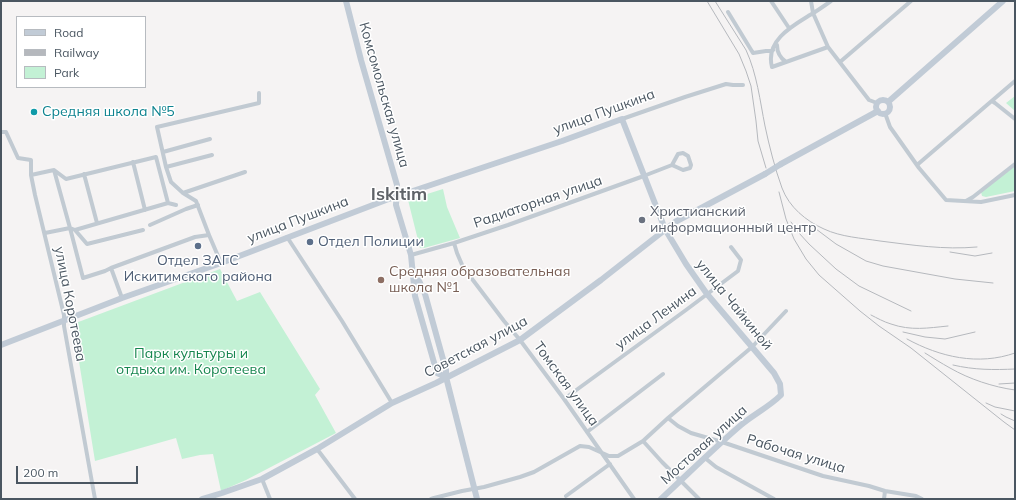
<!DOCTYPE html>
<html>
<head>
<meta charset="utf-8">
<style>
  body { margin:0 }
  #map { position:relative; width:1016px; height:500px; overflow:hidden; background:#f5f3f3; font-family:Mulish,sans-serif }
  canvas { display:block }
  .frame { position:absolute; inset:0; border:2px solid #4a5661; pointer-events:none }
  .legend { position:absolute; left:16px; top:16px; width:130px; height:72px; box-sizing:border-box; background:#fff; border:1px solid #b7bbc0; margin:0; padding:5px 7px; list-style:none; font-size:12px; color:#4a5661 }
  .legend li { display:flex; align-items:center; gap:8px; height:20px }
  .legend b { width:20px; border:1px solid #b7bbc0 }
  .scale { position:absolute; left:16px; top:466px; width:122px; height:18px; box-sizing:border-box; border:2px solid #4a5661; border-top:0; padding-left:5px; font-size:12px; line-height:14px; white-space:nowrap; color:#4a5661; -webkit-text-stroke:3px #fff; paint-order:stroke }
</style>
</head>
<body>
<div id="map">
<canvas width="1016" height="500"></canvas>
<div class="frame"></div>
<ul class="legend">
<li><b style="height:5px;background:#c1cbd6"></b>Road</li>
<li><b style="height:5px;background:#b5b8bd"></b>Railway</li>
<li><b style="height:11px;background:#c3f1d5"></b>Park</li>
</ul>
<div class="scale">200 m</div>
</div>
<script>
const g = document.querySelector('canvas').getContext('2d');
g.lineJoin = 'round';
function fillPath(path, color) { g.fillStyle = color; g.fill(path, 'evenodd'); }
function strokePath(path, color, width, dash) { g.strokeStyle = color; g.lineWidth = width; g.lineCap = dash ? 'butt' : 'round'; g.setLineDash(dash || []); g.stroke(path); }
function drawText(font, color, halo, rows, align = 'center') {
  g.font = font + ' Mulish,sans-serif'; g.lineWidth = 3; g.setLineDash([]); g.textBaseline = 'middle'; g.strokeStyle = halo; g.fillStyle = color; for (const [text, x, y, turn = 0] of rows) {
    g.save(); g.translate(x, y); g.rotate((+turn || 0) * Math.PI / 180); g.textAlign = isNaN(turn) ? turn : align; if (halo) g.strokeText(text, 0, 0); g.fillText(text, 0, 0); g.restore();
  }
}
fillPath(new Path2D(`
  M1015,96V111L1006,103Z
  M1015,166V191L986,197L982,196L981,192Z
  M443,189L447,207L460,238L424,248H420L408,200Z
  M220,269L237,301L260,292L320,389L315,395L336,433L246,480L221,491L213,454L200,455L182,459L176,438L95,461L73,324Z`), '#c3f1d5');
strokePath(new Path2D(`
  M771,1L789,28
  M811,1L813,13L828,47L869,100L877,103
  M728,12L753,53L766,51H771L773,50
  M777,45C777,52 779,57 786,62L828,47
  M786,62L772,67C765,41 792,26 810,15C817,11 824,6 831,1
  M840,62L911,1
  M992,101L995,103L1015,119
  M885,113L890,127L895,134L919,168L946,200L981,202L1015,195
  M622,119L685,97L726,84L733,85H743
  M1,132H6L18,158L31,160V175L35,195L64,315V326L95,499
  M163,152L210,139
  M133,162L145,210
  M917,165L1015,81
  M166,167L212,155
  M84,174L97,223
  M31,175L54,170L66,179L156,157L168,203
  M183,193L245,172
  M966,201L973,197L1015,164
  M150,225L186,209L198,205
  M70,228L83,278L105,271L111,268L195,237L209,235L221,263
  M70,228L75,230L168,203L176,205
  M75,230L87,244L143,230
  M45,233L70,228L54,170
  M209,235L196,201L183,193L171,182L166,167L157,127L259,103V93
  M287,237L342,321L392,403
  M454,243L457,253L463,267L504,321L520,340L564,399L634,499
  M411,255L454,243L508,225L641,177L672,165L683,170L690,168L691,165L688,156L683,153L678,154L672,165
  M111,268L122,298
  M564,399L686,310L738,271L741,260L731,247
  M668,418L678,426L691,433L722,442L823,476L869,486L885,491L916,496L922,499
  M587,432L663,374
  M643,441L662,462L699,499
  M317,449L355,499
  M705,458L716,467L774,499
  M262,479L270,499
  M566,496L610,464
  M431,499L434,498L462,491L484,487L520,477L534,472L580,446L589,447L609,456H618L643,441L668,418L752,347L786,311
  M884,499L885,491`), '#c1cad2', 4);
strokePath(new Path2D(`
  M346,1L361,60L397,185L396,205L411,255L415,296L437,373L446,377
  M876 107a7 7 0 1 1 14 0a7 7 0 1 1-14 0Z
  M888,102L1003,1
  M781,164L878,111
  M415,272L425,294L446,370V377L477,499
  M1,345L122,298L221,263L386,200L562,141L622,119L665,229L686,264L707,294L752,347L774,373L780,384L781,395C769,407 754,414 741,425C714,448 688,474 661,499
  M202,499L222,493L262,479L317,449L392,403L436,383L520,340L601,280L675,222L765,174`), '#c1cbd6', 6);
strokePath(new Path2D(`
  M707,1L739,54L746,71L751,86L756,121L758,141L766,168
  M715,1L746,50C757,74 760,101 765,126C769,145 775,169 782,188C789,207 806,221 824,229C841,237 861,238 880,241C912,245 944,250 977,247
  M779,192L786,219L794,239L806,259L819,275L860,311L879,326L911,348L1004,422L1015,430
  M791,222L799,233L809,244L836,269L859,286L911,311
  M816,229L836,244L866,261L883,266L955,279L993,283
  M950,252L975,256L992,253
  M871,315C877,318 884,322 891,324C911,331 928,328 948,326
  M903,332L925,337L945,339L975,332
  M907,339C940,357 978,366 1015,353
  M925,353C933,358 941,363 950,368C969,379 993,387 1015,390
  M953,365C974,370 994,370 1015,369
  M999,384L1015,383
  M986,403L995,407L1015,411
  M1001,414L1006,417L1015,421`), '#b5b8bd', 1);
strokePath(new Path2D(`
  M765,174L781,164`), '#c1cbd6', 6);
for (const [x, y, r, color] of [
  [34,112,4,"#0f9aa8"],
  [642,220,4,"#6b7280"],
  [310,242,4,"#5c6f8a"],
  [198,246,4,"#5c6f8a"],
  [381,280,4,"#8d6e63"]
]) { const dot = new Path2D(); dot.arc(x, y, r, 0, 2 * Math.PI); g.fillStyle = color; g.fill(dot); strokePath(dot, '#fff', 1.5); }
drawText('14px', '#4a5661', '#fff', [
  ["Комсомольская улица",384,95,74],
  ["улица Пушкина",604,112,-20],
  ["Радиаторная улица",538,202,-19],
  ["улица Пушкина",298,220,-21],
  ["улица Коротеева",70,304,79],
  ["улица Чайкиной",734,305,51],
  ["улица Ленина",656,318,-36],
  ["Советская улица",476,347,-28],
  ["Томская улица",566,384,54],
  ["Мостовая улица",704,445,-42],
  ["Рабочая улица",796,454,17]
]);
drawText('14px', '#0d838f', '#fff', [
  ["Средняя школа №5",42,112]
], 'left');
drawText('14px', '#5b616d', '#fff', [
  ["Христианский",650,212],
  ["информационный центр",650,228]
], 'left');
drawText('14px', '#4e5e75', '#fff', [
  ["Отдел Полиции",318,242],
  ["Отдел ЗАГС",198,261,"center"],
  ["Искитимского района",198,277,"center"]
], 'left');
drawText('14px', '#785e54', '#fff', [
  ["Средняя образовательная",389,272],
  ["школа №1",389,288]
], 'left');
drawText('14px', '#17864f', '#fff', [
  ["Парк культуры и",191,354],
  ["отдыха им. Коротеева",191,370]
]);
drawText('bold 18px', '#5f6368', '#fff', [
  ["Iskitim",399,195]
]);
</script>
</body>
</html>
